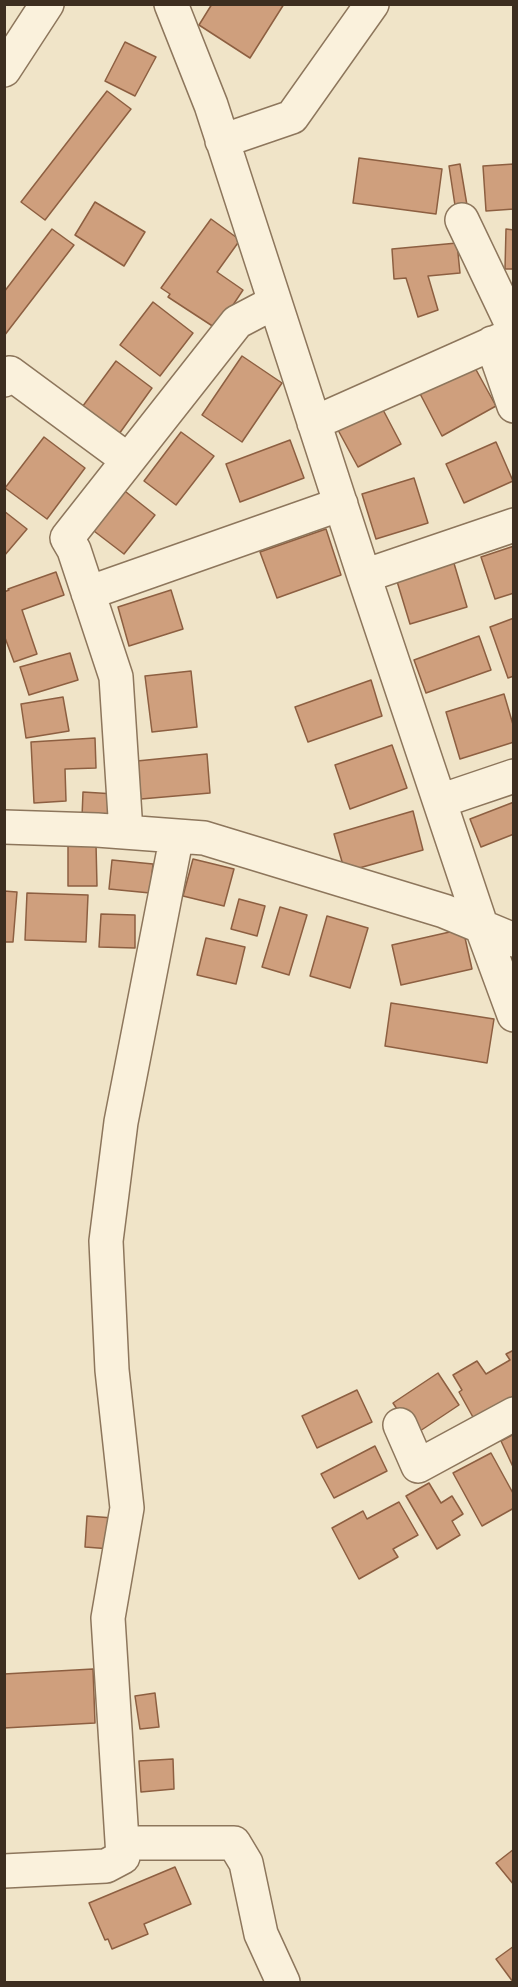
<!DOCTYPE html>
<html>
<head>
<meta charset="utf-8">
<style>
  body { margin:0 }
  #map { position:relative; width:518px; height:1987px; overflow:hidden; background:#f0e4c8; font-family:"Playfair Display",serif }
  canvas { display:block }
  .frame { position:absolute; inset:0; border:6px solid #3d2e20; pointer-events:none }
</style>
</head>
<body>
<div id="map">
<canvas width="518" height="1987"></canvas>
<div class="frame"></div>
</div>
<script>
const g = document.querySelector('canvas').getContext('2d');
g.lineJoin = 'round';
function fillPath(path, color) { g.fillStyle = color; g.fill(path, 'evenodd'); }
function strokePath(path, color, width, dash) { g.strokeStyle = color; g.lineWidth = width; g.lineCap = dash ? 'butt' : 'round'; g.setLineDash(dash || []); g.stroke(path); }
const building = new Path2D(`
  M212,4H284L250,58L199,25Z
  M125,42L156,57L135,96L105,81Z
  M107,91L131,109L45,220L21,202Z
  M359,158L442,169L436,214L353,203Z
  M460,164L468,211L456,212L449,166Z
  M514,164V209L486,211L483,166Z
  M95,202L145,232L124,266L75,235Z
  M211,219L240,240L217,272L243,290L217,329L168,297L170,294L161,288Z
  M52,229L74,245L4,336V292Z
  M506,229L514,230V269H505Z
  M457,243L460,273L428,276L438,310L418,317L406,278L394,279L392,249Z
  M153,302L193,333L160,376L120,345Z
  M242,356L282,383L242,442L202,415Z
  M469,357L496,406L442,436L416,386Z
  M116,361L152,388L114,441L77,414Z
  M381,406L401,444L358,467L338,430Z
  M181,432L214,456L176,505L144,481Z
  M44,437L85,468L47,519L5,488Z
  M290,440L304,478L240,502L226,464Z
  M496,442L513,481L464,503L446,464Z
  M414,478L428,523L376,539L362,494Z
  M121,488L155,515L124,554L90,528Z
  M4,511L27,529L4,556Z
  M326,529L341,575L277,598L260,552Z
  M514,546V593L495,599L481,557Z
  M453,560L467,607L410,624L396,578Z
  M56,572L64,595L22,610L37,654L14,662L4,635V592L9,590L8,589Z
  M171,590L183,629L129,646L118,607Z
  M514,618V676L508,678L490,627Z
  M479,636L491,670L426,693L414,660Z
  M70,653L78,680L29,695L20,667Z
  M191,671L197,727L152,732L145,676Z
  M371,680L382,716L308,742L295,707Z
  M504,694L514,728V742L460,759L446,712Z
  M63,697L69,731L26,738L21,704Z
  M95,738L96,768L65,769L66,801L34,803L31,742Z
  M392,745L407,788L350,809L335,765Z
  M207,754L210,793L141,799L137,761Z
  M83,792L115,794L114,818L82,817Z
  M514,802V834L481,847L470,819Z
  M413,811L423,850L345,872L334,834Z
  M96,844L97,886H68V845Z
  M193,859L234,869L224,906L183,896Z
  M112,860L153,864L150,893L109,889Z
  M4,891L17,892L13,942H4Z
  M27,893L88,895L86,942L25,940Z
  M239,899L265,906L257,936L231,929Z
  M280,907L307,915L289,975L262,967Z
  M101,914L135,915V948L99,947Z
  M327,916L368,928L350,988L310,976Z
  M463,929L472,969L401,985L392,945Z
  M206,938L245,947L236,984L197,975Z
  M391,1003L494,1019L487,1063L385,1046Z
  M514,1350V1407L479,1428L459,1392L462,1390L453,1375L477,1361L486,1374L510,1360L506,1354Z
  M438,1373L459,1405L414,1435L393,1403Z
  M357,1390L372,1422L317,1448L302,1416Z
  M514,1434V1469L501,1441Z
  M375,1446L387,1471L334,1498L321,1474Z
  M491,1453L514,1495V1508L482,1526L453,1473Z
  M429,1483L441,1503L452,1496L463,1514L452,1521L460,1535L437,1549L406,1496Z
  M399,1502L418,1535L393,1549L398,1557L359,1579L332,1528L363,1511L367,1519Z
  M87,1516L113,1518L111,1549L85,1547Z
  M93,1669L95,1723L4,1728V1674Z
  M155,1693L159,1727L140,1729L135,1696Z
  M173,1759L174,1789L141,1792L139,1761Z
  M514,1849V1885L496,1863Z
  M175,1867L191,1904L144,1924L148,1934L112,1949L108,1939L105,1940L89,1903Z
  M514,1946V1982H513L496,1959Z`);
fillPath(building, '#cf9f7d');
strokePath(building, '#8d5f41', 1.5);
const minor = new Path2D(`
  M171,4L211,105L364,576L482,928L514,1015
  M222,141L292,117L372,4
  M462,220L514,329
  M492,343L514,406
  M4,380L10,373L128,460
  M314,423L514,334
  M364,576L514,525
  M88,593L341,504
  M440,801L514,776
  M4,827L97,830L204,838L444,911L514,940
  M126,832L116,677L74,550L67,538L237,322L275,302
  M400,1425L418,1466L514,1414
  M123,1843H234L246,1863L261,1934L283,1982
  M4,1871L106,1866L123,1857L108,1618L127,1508L112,1370L106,1241L121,1122L174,850L172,836`);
const tertiary = new Path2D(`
  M4,70L47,4`);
strokePath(minor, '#8d765c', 36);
strokePath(tertiary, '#8d765c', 36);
strokePath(minor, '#faf1dc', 33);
strokePath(tertiary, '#faf1dc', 33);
</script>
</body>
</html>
